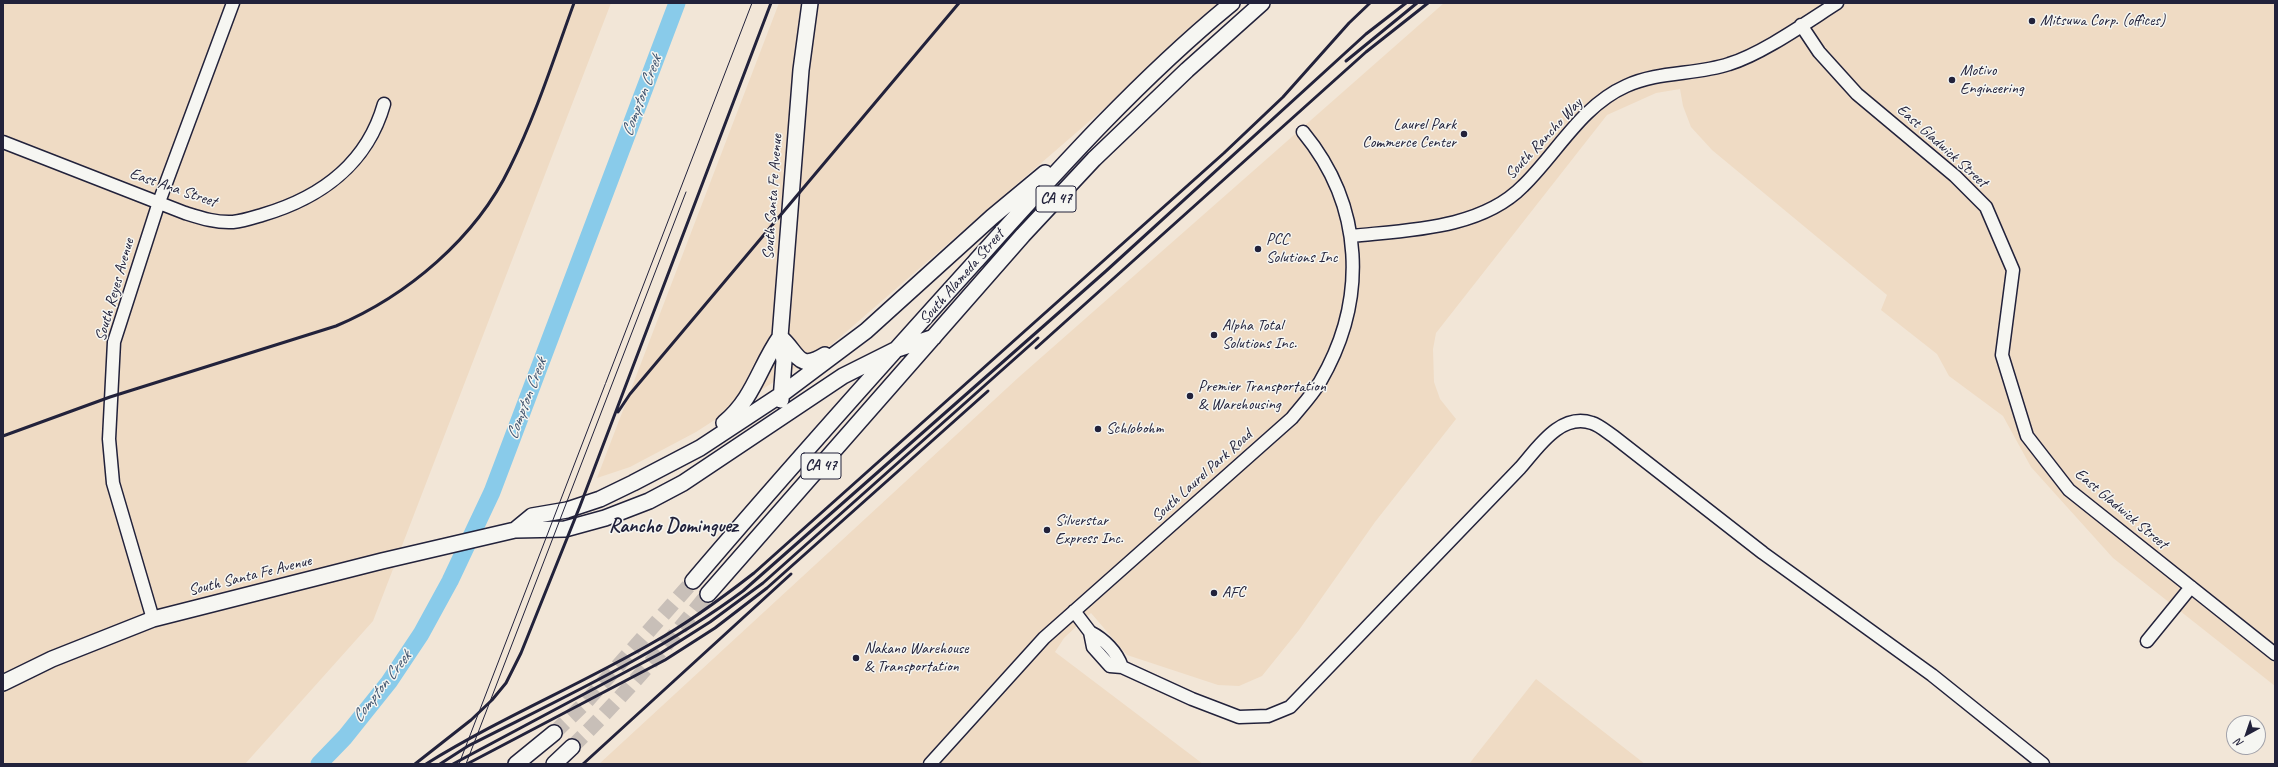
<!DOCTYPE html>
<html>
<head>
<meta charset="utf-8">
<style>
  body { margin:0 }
  #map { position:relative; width:2278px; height:767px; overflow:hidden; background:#f2e6d7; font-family:Caveat,sans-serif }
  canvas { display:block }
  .frame { position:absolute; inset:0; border:4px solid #22223b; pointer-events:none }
  .north { position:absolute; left:2226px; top:715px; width:40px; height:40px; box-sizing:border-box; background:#f6f6f2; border:1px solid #a1a1a9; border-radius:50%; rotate:220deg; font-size:11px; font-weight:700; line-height:16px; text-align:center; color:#22223b }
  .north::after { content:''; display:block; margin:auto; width:14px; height:18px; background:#22223b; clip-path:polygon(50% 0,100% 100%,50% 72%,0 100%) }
</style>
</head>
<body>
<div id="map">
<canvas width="2278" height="767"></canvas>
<div class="frame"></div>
<div class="north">N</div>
</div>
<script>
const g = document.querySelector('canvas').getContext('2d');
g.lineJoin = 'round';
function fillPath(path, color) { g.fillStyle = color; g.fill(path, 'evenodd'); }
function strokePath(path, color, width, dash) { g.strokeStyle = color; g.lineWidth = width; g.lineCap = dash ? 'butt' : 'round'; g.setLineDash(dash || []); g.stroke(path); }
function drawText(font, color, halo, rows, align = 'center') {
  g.font = font + ' Caveat,sans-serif'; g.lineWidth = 3; g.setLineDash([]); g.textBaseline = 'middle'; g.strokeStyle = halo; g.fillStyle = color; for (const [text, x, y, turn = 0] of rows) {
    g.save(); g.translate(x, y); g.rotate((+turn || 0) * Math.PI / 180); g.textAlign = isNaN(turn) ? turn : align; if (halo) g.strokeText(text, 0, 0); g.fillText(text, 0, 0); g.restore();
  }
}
fillPath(new Path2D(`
  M3,3H611L373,621L245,764H3Z
  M779,3H1226L831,345L696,432L630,467L597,478Z
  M1444,3H2275V686L2113,558L2031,467L2003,416L1949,376L1937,354L1881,310L1887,295L1712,150L1691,127L1683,106L1680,89L1656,93L1607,115L1436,333L1433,349L1434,382L1440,399L1456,419L1375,522L1299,630L1262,676L1239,686L1218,685L1127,655L1091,613L1064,638L1055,652L1203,764H599L1019,377Z
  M1536,679L1645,764H1469Z`), '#efdbc4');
strokePath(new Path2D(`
  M319,764L345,737L389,682L421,634L450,581L492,492L677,3`), '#89cbea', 17);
strokePath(new Path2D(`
  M554,733L586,702L693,581
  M572,747C621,699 665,647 708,594`), '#c8bfb8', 15, [15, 8]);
const minor = new Path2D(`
  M1801,25L1819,52L1857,94L1955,176L1986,207L2013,270L2002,355L2027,436L2069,490L2275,654
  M3,142L185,213C201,218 216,223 233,222C243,221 252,218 262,215C320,198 367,164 384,104
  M1352,236C1408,230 1481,229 1523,186C1557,153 1581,106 1626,86C1658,71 1696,75 1729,64C1762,54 1807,22 1837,3
  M1074,611L1090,632L1093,647L1110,666L1122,667L1192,699L1239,717L1268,716L1290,707L1520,468C1537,449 1560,412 1592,423C1599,425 1607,432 1613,436L1763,553L1932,675L2043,764
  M153,619L113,483L109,439L114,342L159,202L233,3
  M1090,632C1104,639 1117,652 1122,667
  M2147,641L2191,587
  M930,764L1044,638L1292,418C1301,407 1312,395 1320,382C1368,300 1364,206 1303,132`);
const major = new Path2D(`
  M780,337C799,353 797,372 825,355
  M781,400L784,361L780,337L801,70L810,3
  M724,423C754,398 759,367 780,337
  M515,530L532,516L567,510L600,499L633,483L700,448L782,394L866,331L992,217L1045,173
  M693,581C785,473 879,368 975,262C1056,172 1137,81 1232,3
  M708,594L1023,235L1094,159L1187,70L1262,3
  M3,683L52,659L153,619L382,561L515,530L565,529L605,518L649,501L683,483L843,376L895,350L934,337
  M516,764L554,733
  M554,764L572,747`);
strokePath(minor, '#22223b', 15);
strokePath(major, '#22223b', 18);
strokePath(minor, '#f6f6f2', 12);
strokePath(major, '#f6f6f2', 15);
strokePath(new Path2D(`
  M459,764L752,3
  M466,764L686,192`), '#22223b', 1);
strokePath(new Path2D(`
  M1346,61L1417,3
  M1036,348L1366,52L1428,3
  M618,412L630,394L959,3
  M3,436L110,397L336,326C407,296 476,238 510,167C536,115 554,58 574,3
  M415,764L471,720L492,700L506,683L521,653L580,506L771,3
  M426,764C500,718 580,685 654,642C690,622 722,598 754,573L1224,153L1283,97L1349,23L1370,3
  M440,764L468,746C562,698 658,654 743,591L1106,271L1366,34L1406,3
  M453,764L661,653L710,622L763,583L1038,338
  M467,764L665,660L715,628L767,588L988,391
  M583,764L791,574`), '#22223b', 3);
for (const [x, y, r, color] of [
  [2032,21,4,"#22223b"],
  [1952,80,4,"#22223b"],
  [1464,134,4,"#22223b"],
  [1258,249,4,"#22223b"],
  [1214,335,4,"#22223b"],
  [1190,396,4,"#22223b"],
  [1098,429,4,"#22223b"],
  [1047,530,4,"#22223b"],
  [1214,593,4,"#22223b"],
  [856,658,4,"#22223b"]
]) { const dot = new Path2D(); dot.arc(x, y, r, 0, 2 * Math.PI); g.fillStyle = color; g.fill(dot); strokePath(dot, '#f6f6f2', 1.5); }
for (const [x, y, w] of [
  [1056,199,40],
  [821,466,40]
]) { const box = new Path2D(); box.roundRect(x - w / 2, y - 13, w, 26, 3); g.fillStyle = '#f6f6f2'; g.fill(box); strokePath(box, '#22223b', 1); }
drawText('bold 15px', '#22223b', null, [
  ["CA 47",1056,199],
  ["CA 47",821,466]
]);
drawText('16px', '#22223b', '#f6f6f2', [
  ["Mitsuwa Corp. (offices)",2040,21],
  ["Motivo",1960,71],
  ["Engineering",1960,89],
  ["Laurel Park",1456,125,"right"],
  ["Commerce Center",1456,143,"right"],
  ["PCC",1266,240],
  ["Solutions Inc",1266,258],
  ["Alpha Total",1222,326],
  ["Solutions Inc.",1222,344],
  ["Premier Transportation",1198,387],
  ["& Warehousing",1198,405],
  ["Schlobohm",1106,429],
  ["Silverstar",1055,521],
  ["Express Inc.",1055,539],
  ["AFC",1222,593],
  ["Nakano Warehouse",864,649],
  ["& Transportation",864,667]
], 'left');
drawText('16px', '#22223b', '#f6f6f2', [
  ["South Rancho Way",1544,139,-47],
  ["East Gladwick Street",1942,146,42],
  ["East Ana Street",173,188,19],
  ["South Santa Fe Avenue",773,197,-86],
  ["South Alameda Street",962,277,-49],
  ["South Reyes Avenue",115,290,-74],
  ["South Laurel Park Road",1202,476,-42],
  ["East Gladwick Street",2121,509,40],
  ["South Santa Fe Avenue",250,576,-14]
]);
drawText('italic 17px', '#415570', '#f6f6f2', [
  ["Compton Creek",642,96,-69],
  ["Compton Creek",527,399,-69],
  ["Compton Creek",382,687,-52]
]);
drawText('bold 20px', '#22223b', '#f6f6f2', [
  ["Rancho Dominguez",673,527]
]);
</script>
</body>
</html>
